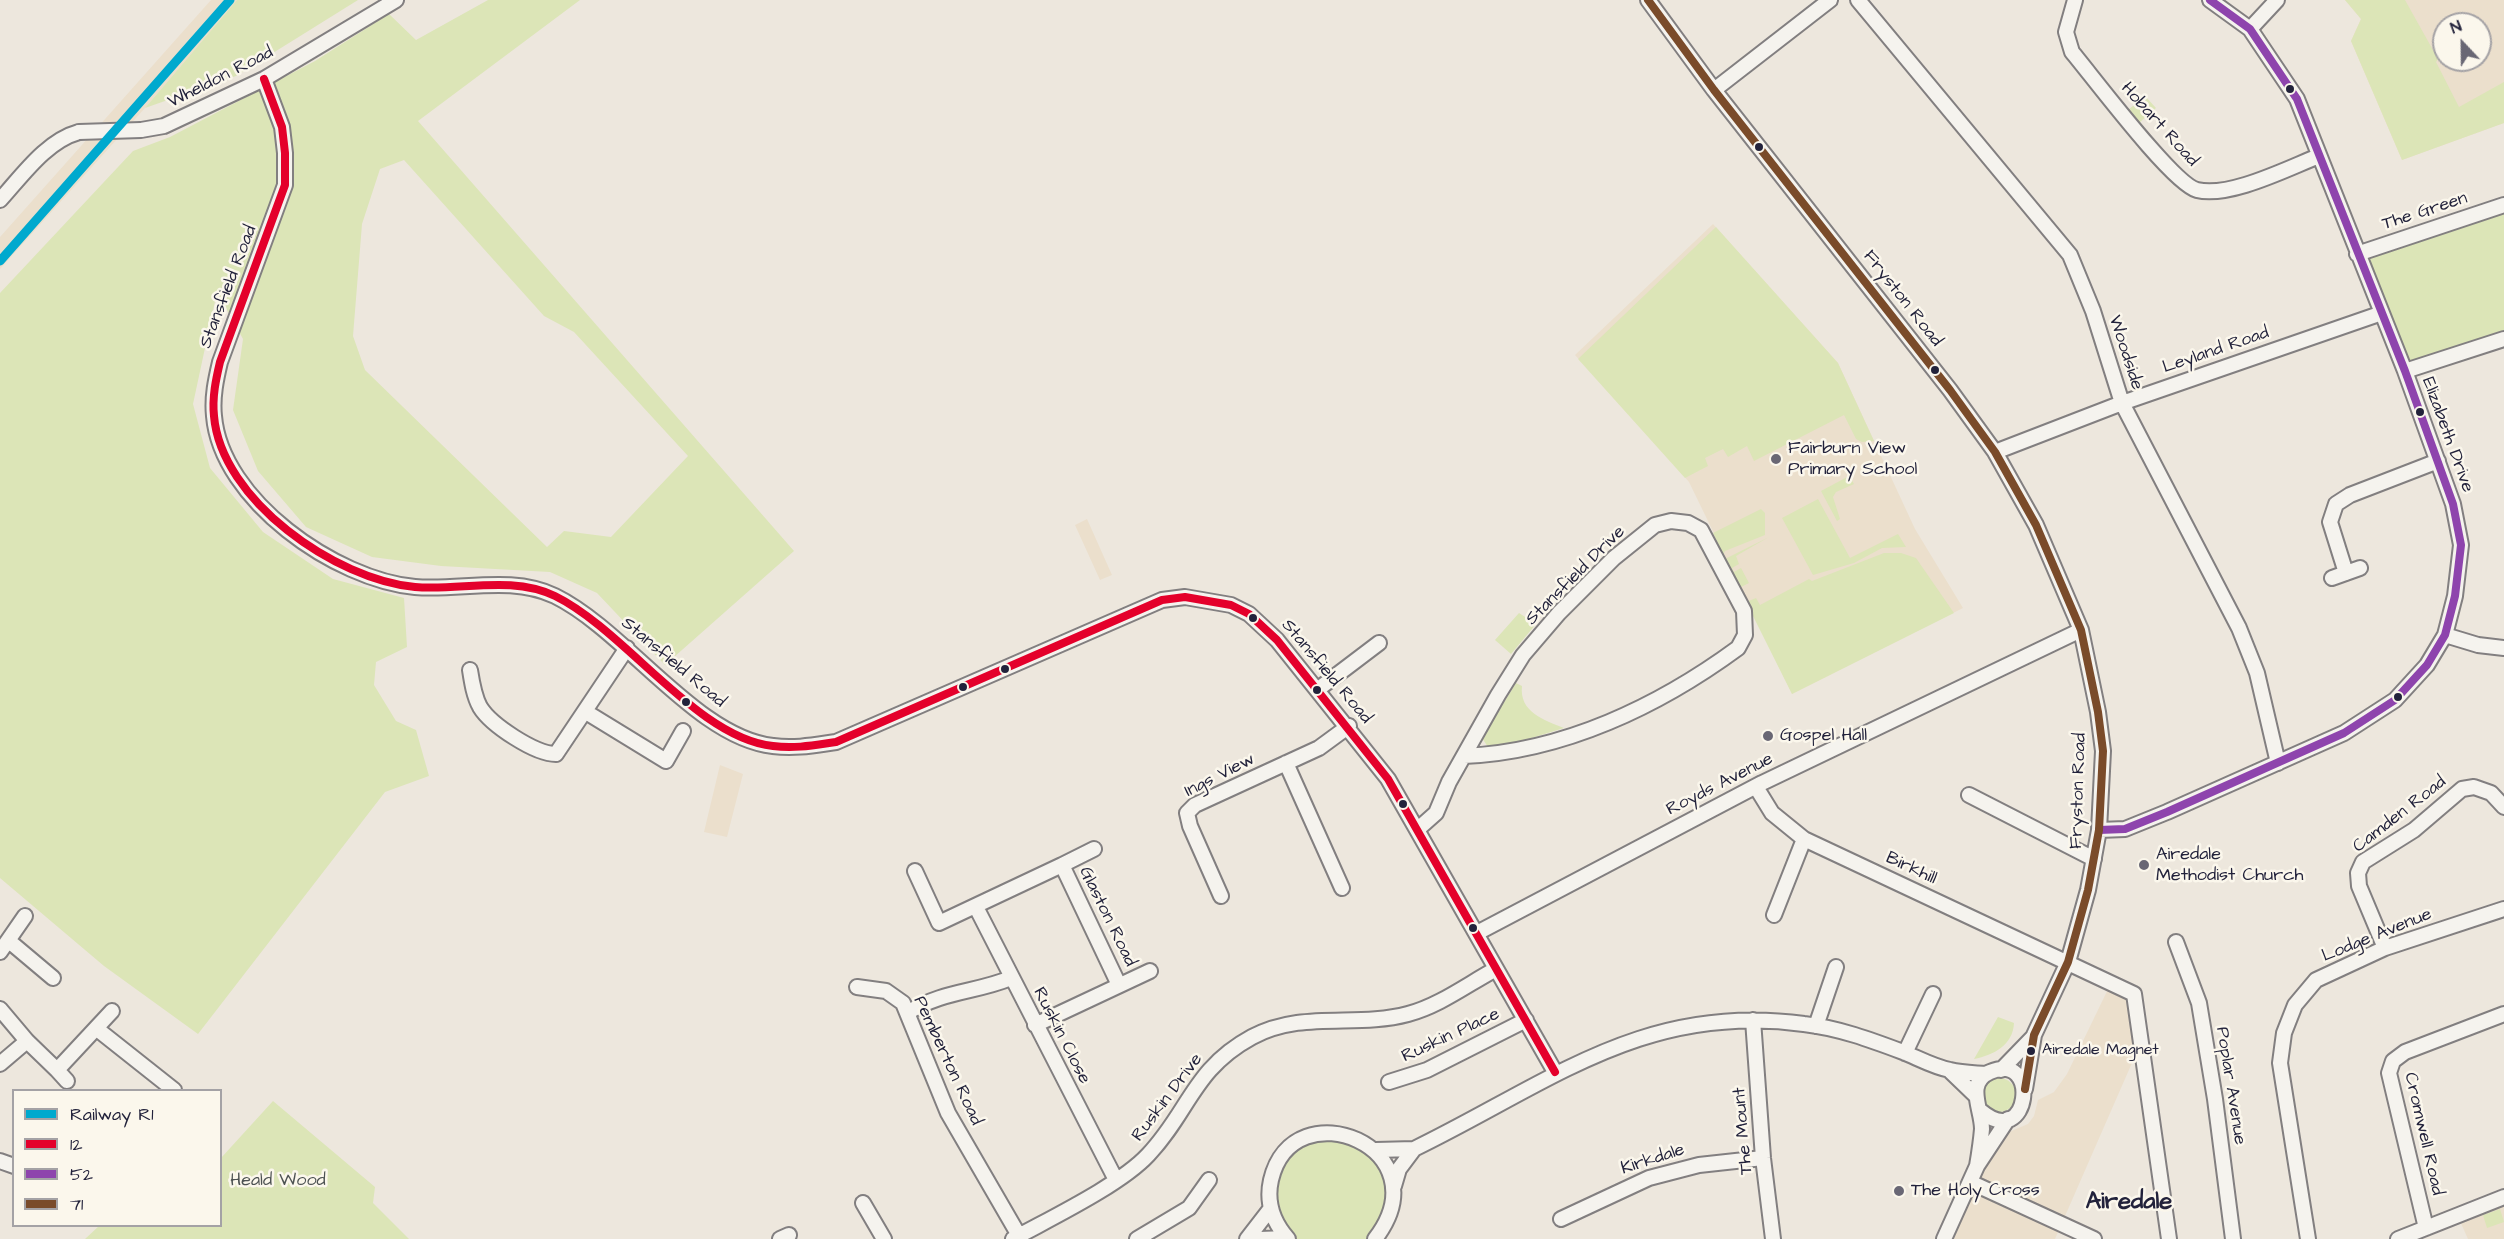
<!DOCTYPE html>
<html>
<head>
<meta charset="utf-8">
<style>
  body { margin:0 }
  #map { position:relative; width:2504px; height:1239px; overflow:hidden; background:#ede7dd; font-family:"Architects Daughter",sans-serif }
  canvas { display:block }
  .legend { position:absolute; left:12px; top:1089px; width:210px; height:138px; box-sizing:border-box; background:#fbf7ec; border:2px solid #a4a2a5; margin:0; padding:8px 10px; list-style:none; font-size:18px; color:#22223b }
  .legend li { display:flex; align-items:center; gap:12px; height:30px }
  .legend b { width:30px; border:2px solid #a4a2a5 }
  .north { position:absolute; left:2432px; top:12px; width:60px; height:60px; box-sizing:border-box; background:#fbf7ec; border:2px solid #a4a2a5; border-radius:50%; rotate:338deg; font-size:16px; font-weight:700; line-height:24px; text-align:center; color:#22223b }
  .north::after { content:''; display:block; margin:auto; width:21px; height:27px; background:#696774; clip-path:polygon(50% 0,100% 100%,50% 72%,0 100%) }
</style>
</head>
<body>
<div id="map">
<canvas width="2504" height="1239"></canvas>
<ul class="legend">
<li><b style="height:8px;background:#00a9ce"></b>Railway R1</li>
<li><b style="height:8px;background:#e4002b"></b>12</li>
<li><b style="height:8px;background:#8e44ad"></b>52</li>
<li><b style="height:8px;background:#7a4b2a"></b>71</li>
</ul>
<div class="north">N</div>
</div>
<script>
const g = document.querySelector('canvas').getContext('2d');
g.lineJoin = 'round';
function fillPath(path, color) { g.fillStyle = color; g.fill(path, 'evenodd'); }
function strokePath(path, color, width, dash) { g.strokeStyle = color; g.lineWidth = width; g.lineCap = dash ? 'butt' : 'round'; g.setLineDash(dash || []); g.stroke(path); }
function drawText(font, color, halo, rows, align = 'center') {
  g.font = font + ' "Architects Daughter",sans-serif'; g.lineWidth = 5; g.setLineDash([]); g.textBaseline = 'middle'; g.strokeStyle = halo; g.fillStyle = color; for (const [text, x, y, turn = 0] of rows) {
    g.save(); g.translate(x, y); g.rotate((+turn || 0) * Math.PI / 180); g.textAlign = isNaN(turn) ? turn : align; if (halo) g.strokeText(text, 0, 0); g.fillText(text, 0, 0); g.restore();
  }
}
fillPath(new Path2D(`
  M211,0H237L145,108L0,269V237Z
  M2345,0H2504V123L2402,160L2351,41L2361,19ZM2444,24H2480V60H2444Z
  M1713,224L1838,363L1915,529L1963,608L1792,694L1689,482L1575,355Z
  M1087,519L1112,575L1100,580L1075,525Z
  M720,765L743,774L727,837L704,832Z
  M2111,983L2134,994L2142,1040L2055,1239H1944L1997,1137L2028,1124L2034,1116L2038,1100L2054,1092L2067,1074Z
  M2504,1206V1239H2468L2460,1221Z`), '#ebdfcc');
fillPath(new Path2D(`
  M237,0H358L236,76L145,108Z
  M488,0H580L418,121L794,551L665,665L597,593L550,572L441,566L372,557L306,527L258,471L233,410L243,339L217,292L193,404L210,468L263,532L333,579L404,598L407,647L376,662L374,685L396,721L416,730L429,776L385,792L198,1034L104,966L0,878V293L133,151L170,137L315,61L389,14L416,40ZM404,160L544,316L574,332L688,456L611,537L564,531L547,547L365,370L353,336L362,224L380,169Z
  M2345,0H2405L2438,59L2436,62L2459,107L2504,82V123L2402,160L2351,41L2361,19Z
  M2145,96L2156,108L2139,123L2128,110Z
  M2504,204V337L2405,371L2357,254Z
  M1716,227L1838,363L1874,441L1862,442L1856,439L1844,415L1754,461L1747,446L1728,457L1723,449L1705,458L1708,466L1685,478L1578,359Z
  M1849,476L1854,484L1836,492L1833,497L1840,519L1837,521L1821,491Z
  M1818,499L1850,558L1898,534L1906,547L1882,548L1854,563L1813,575L1782,518Z
  M1761,509L1765,513V535L1725,551L1723,555L1713,533Z
  M1769,537L1736,556L1739,564L1732,568L1734,572L1741,568L1749,583L1739,588L1725,559Z
  M1884,553H1901L1916,558L1954,613L1792,694L1746,602L1756,598L1760,605L1809,579L1812,581Z
  M1519,613L1536,624L1511,654L1495,640Z
  M1516,683L1522,686C1519,712 1544,720 1564,728L1496,749L1488,747L1482,738Z
  M1998,1017L2014,1023C2013,1045 1994,1055 1974,1059Z
  M1982 1095a17 17 0 1 1 34 0a17 17 0 1 1-34 0Z
  M273,1101L375,1187L373,1203L409,1239H85L99,1226H220L221,1158Z
  M1333,1138C1343,1141 1357,1143 1365,1148C1393,1169 1394,1218 1366,1239H1296C1268,1213 1268,1162 1306,1144C1314,1140 1325,1139 1333,1138Z
  M2500,1209L2504,1222L2487,1228L2483,1215Z`), '#dce5b7');
const minor = new Path2D(`
  M1648,0L1714,90L1950,390L1995,452L2036,525L2081,630L2098,712L2103,751L2099,830L2088,890L2068,962L2034,1035L2025,1089
  M1858,0L2070,255L2093,311L2122,403L2239,628L2257,673L2278,763
  M2075,0L2066,32L2072,52C2093,77 2173,184 2197,190C2230,198 2288,168 2319,156
  M2250,29L2277,0
  M264,79L282,127L285,153V185L220,362C216,379 212,397 214,416C221,500 336,580 415,587C461,591 511,575 555,596C626,631 697,738 773,746C795,749 815,745 836,742L1162,600L1185,597L1231,605L1249,614L1277,640L1388,779L1555,1072
  M1714,90L1830,0
  M141,130L164,126L264,79L396,0
  M0,200C22,176 46,141 79,132
  M2357,254L2504,205
  M2405,371L2504,339
  M1995,452L2122,403L2382,313
  M2346,573L2330,522L2336,504L2350,495L2438,461
  M2332,578L2360,568
  M2445,635L2478,645L2504,648
  M470,670C472,683 474,696 480,707C491,725 535,754 556,754L627,648
  M1317,690L1379,643
  M586,712L666,761L683,731
  M1286,763L1342,888
  M1756,787L1772,813L1804,839L2134,994L2169,1239
  M1969,795L2094,859
  M1418,829L1436,813L1449,782L1498,695L1523,655L1559,613L1614,558L1655,525L1671,521L1688,523L1701,530L1744,611L1745,635L1738,648C1659,706 1563,752 1464,756
  M2099,830L2125,829L2167,812L2344,733L2395,700L2427,665L2445,635L2455,596L2461,545L2453,504L2405,371L2297,99L2250,29L2210,0
  M1062,865L1094,849
  M915,871L939,923L1062,865L1119,985
  M1221,896L1190,826L1187,813L1195,805L1319,748L1349,726
  M976,907L1116,1180
  M1774,915L1804,839
  M1477,933L1762,783L2081,630
  M9,941L53,978
  M2176,942L2199,1003L2215,1099L2233,1239
  M2385,948L2359,886L2358,873L2363,862L2414,830L2462,789L2474,787L2491,793L2504,807
  M0,952L25,916
  M857,987L886,991L903,1003L948,1113L1021,1239
  M0,1009L27,1041L57,1070L112,1011
  M907,1013C945,990 974,993 1011,978
  M1753,1020L1763,1158L1773,1239
  M1035,1025L1150,971
  M1816,1026L1836,967
  M97,1029L174,1090
  M1905,1053L1933,994
  M0,1064L27,1041
  M57,1070L67,1081
  M1949,1070L1975,1095
  M2001,1070L2033,1037
  M1389,1082L1427,1070L1526,1020
  M1376,1150L1414,1149
  M0,1161L14,1166
  M1977,1166C1979,1154 1981,1141 1982,1129C1982,1109 1965,1083 1990,1072C2041,1050 2030,1152 1981,1111
  M1970,1182L2094,1239
  M1394,1186L1399,1169L1414,1149C1548,1084 1644,1002 1804,1024C1839,1028 1871,1040 1903,1052C1918,1058 1934,1067 1950,1070C1962,1073 1974,1073 1986,1074
  M863,1203L884,1239
  M1561,1219L1649,1178L1699,1165L1763,1158
  M2426,1228L2389,1073L2393,1061L2405,1052L2504,1014
  M780,1239L789,1235
  M1013,1239C1051,1218 1120,1185 1148,1155C1189,1112 1193,1069 1252,1037C1303,1010 1356,1028 1408,1014C1439,1006 1468,984 1496,969
  M1137,1239L1189,1208L1209,1180
  M1247,1239L1271,1208
  M1260,1239L1287,1238
  M1288,1239C1273,1222 1266,1202 1271,1180C1293,1086 1445,1148 1375,1239
  M1944,1239L1977,1166L2008,1119
  M2308,1239L2280,1063L2284,1033L2295,1005L2316,980L2385,948L2504,909
  M2398,1239L2504,1197`);
strokePath(minor, '#827f80', 18);
strokePath(minor, '#f5f3ee', 14);
const rail = new Path2D(`
  M0,261L230,0`);
strokePath(rail, '#afadad', 6);
strokePath(rail, '#fbf7ec', 4, [11]);
const minorBridge = new Path2D(`
  M79,132L141,130`);
strokePath(minorBridge, '#827f80', 18, []);
strokePath(minorBridge, '#f5f3ee', 14);
strokePath(new Path2D(`
  M264,79L282,127L285,153V185L220,362C216,379 212,397 214,416C221,500 336,580 415,587C461,591 511,575 555,596C626,631 697,738 773,746C795,749 815,745 836,742L1162,600L1185,597L1231,605L1249,614L1277,640L1388,779L1555,1072`), '#e4002b', 8);
strokePath(new Path2D(`
  M2099,830L2125,829L2167,812L2344,733L2395,700L2427,665L2445,635L2455,596L2461,545L2453,504L2405,371L2297,99L2250,29L2210,0`), '#8e44ad', 8);
strokePath(new Path2D(`
  M1648,0L1714,90L1950,390L1995,452L2036,525L2081,630L2098,712L2103,751L2099,830L2088,890L2068,962L2034,1035L2025,1089`), '#7a4b2a', 8);
strokePath(new Path2D(`
  M0,261L230,0`), '#00a9ce', 9);
for (const [x, y, r, color] of [
  [2290,89,5,"#22223b"],
  [1759,147,5,"#22223b"],
  [1935,370,5,"#22223b"],
  [2420,412,5,"#22223b"],
  [1776,459,6,"#696774"],
  [1253,618,5,"#22223b"],
  [1005,669,5,"#22223b"],
  [963,687,5,"#22223b"],
  [1317,690,5,"#22223b"],
  [2398,697,5,"#22223b"],
  [686,702,5,"#22223b"],
  [1768,736,6,"#696774"],
  [1403,804,5,"#22223b"],
  [2144,865,6,"#696774"],
  [1473,928,5,"#22223b"],
  [2031,1051,5,"#22223b"],
  [1899,1191,6,"#696774"]
]) { const dot = new Path2D(); dot.arc(x, y, r, 0, 2 * Math.PI); g.fillStyle = color; g.fill(dot); strokePath(dot, '#fbf7ec', 2); }
drawText('16px', '#22223b', '#fbf7ec', [
  ["Airedale Magnet",2042,1051]
], 'left');
drawText('18px', '#22223b', '#fbf7ec', [
  ["Wheldon Road",221,78,-27],
  ["Hobart Road",2159,125,48],
  ["The Green",2425,212,-18],
  ["Stansfield Road",229,287,-69],
  ["Fryston Road",1902,299,52],
  ["Leyland Road",2216,351,-19],
  ["Woodside",2125,353,72],
  ["Elizabeth Drive",2447,435,70],
  ["Stansfield Drive",1576,576,-45],
  ["Stansfield Road",673,663,40],
  ["Stansfield Road",1326,672,50],
  ["Ings View",1220,776,-27],
  ["Royds Avenue",1720,785,-27],
  ["Fryston Road",2079,791,-88],
  ["Camden Road",2400,815,-38],
  ["Birkhill",1911,869,25],
  ["Glaston Road",1107,917,64],
  ["Lodge Avenue",2377,936,-22],
  ["Ruskin Close",1061,1036,63],
  ["Ruskin Place",1451,1036,-25],
  ["Pemberton Road",947,1061,65],
  ["Poplar Avenue",2230,1086,81],
  ["Ruskin Drive",1168,1098,-53],
  ["The Mount",1744,1131,-95],
  ["Cromwell Road",2423,1134,77],
  ["Kirkdale",1653,1160,-18]
]);
drawText('18px', '#22223b', '#fbf7ec', [
  ["Fairburn View",1788,449],
  ["Primary School",1788,470],
  ["Gospel Hall",1780,736],
  ["Airedale",2156,855],
  ["Methodist Church",2156,876],
  ["The Holy Cross",1911,1191]
], 'left');
drawText('18px', '#4d5252', '#fbf7ec', [
  ["Heald Wood",278,1181]
]);
drawText('bold 24px', '#22223b', '#fbf7ec', [
  ["Airedale",2129,1203]
]);
</script>
</body>
</html>
